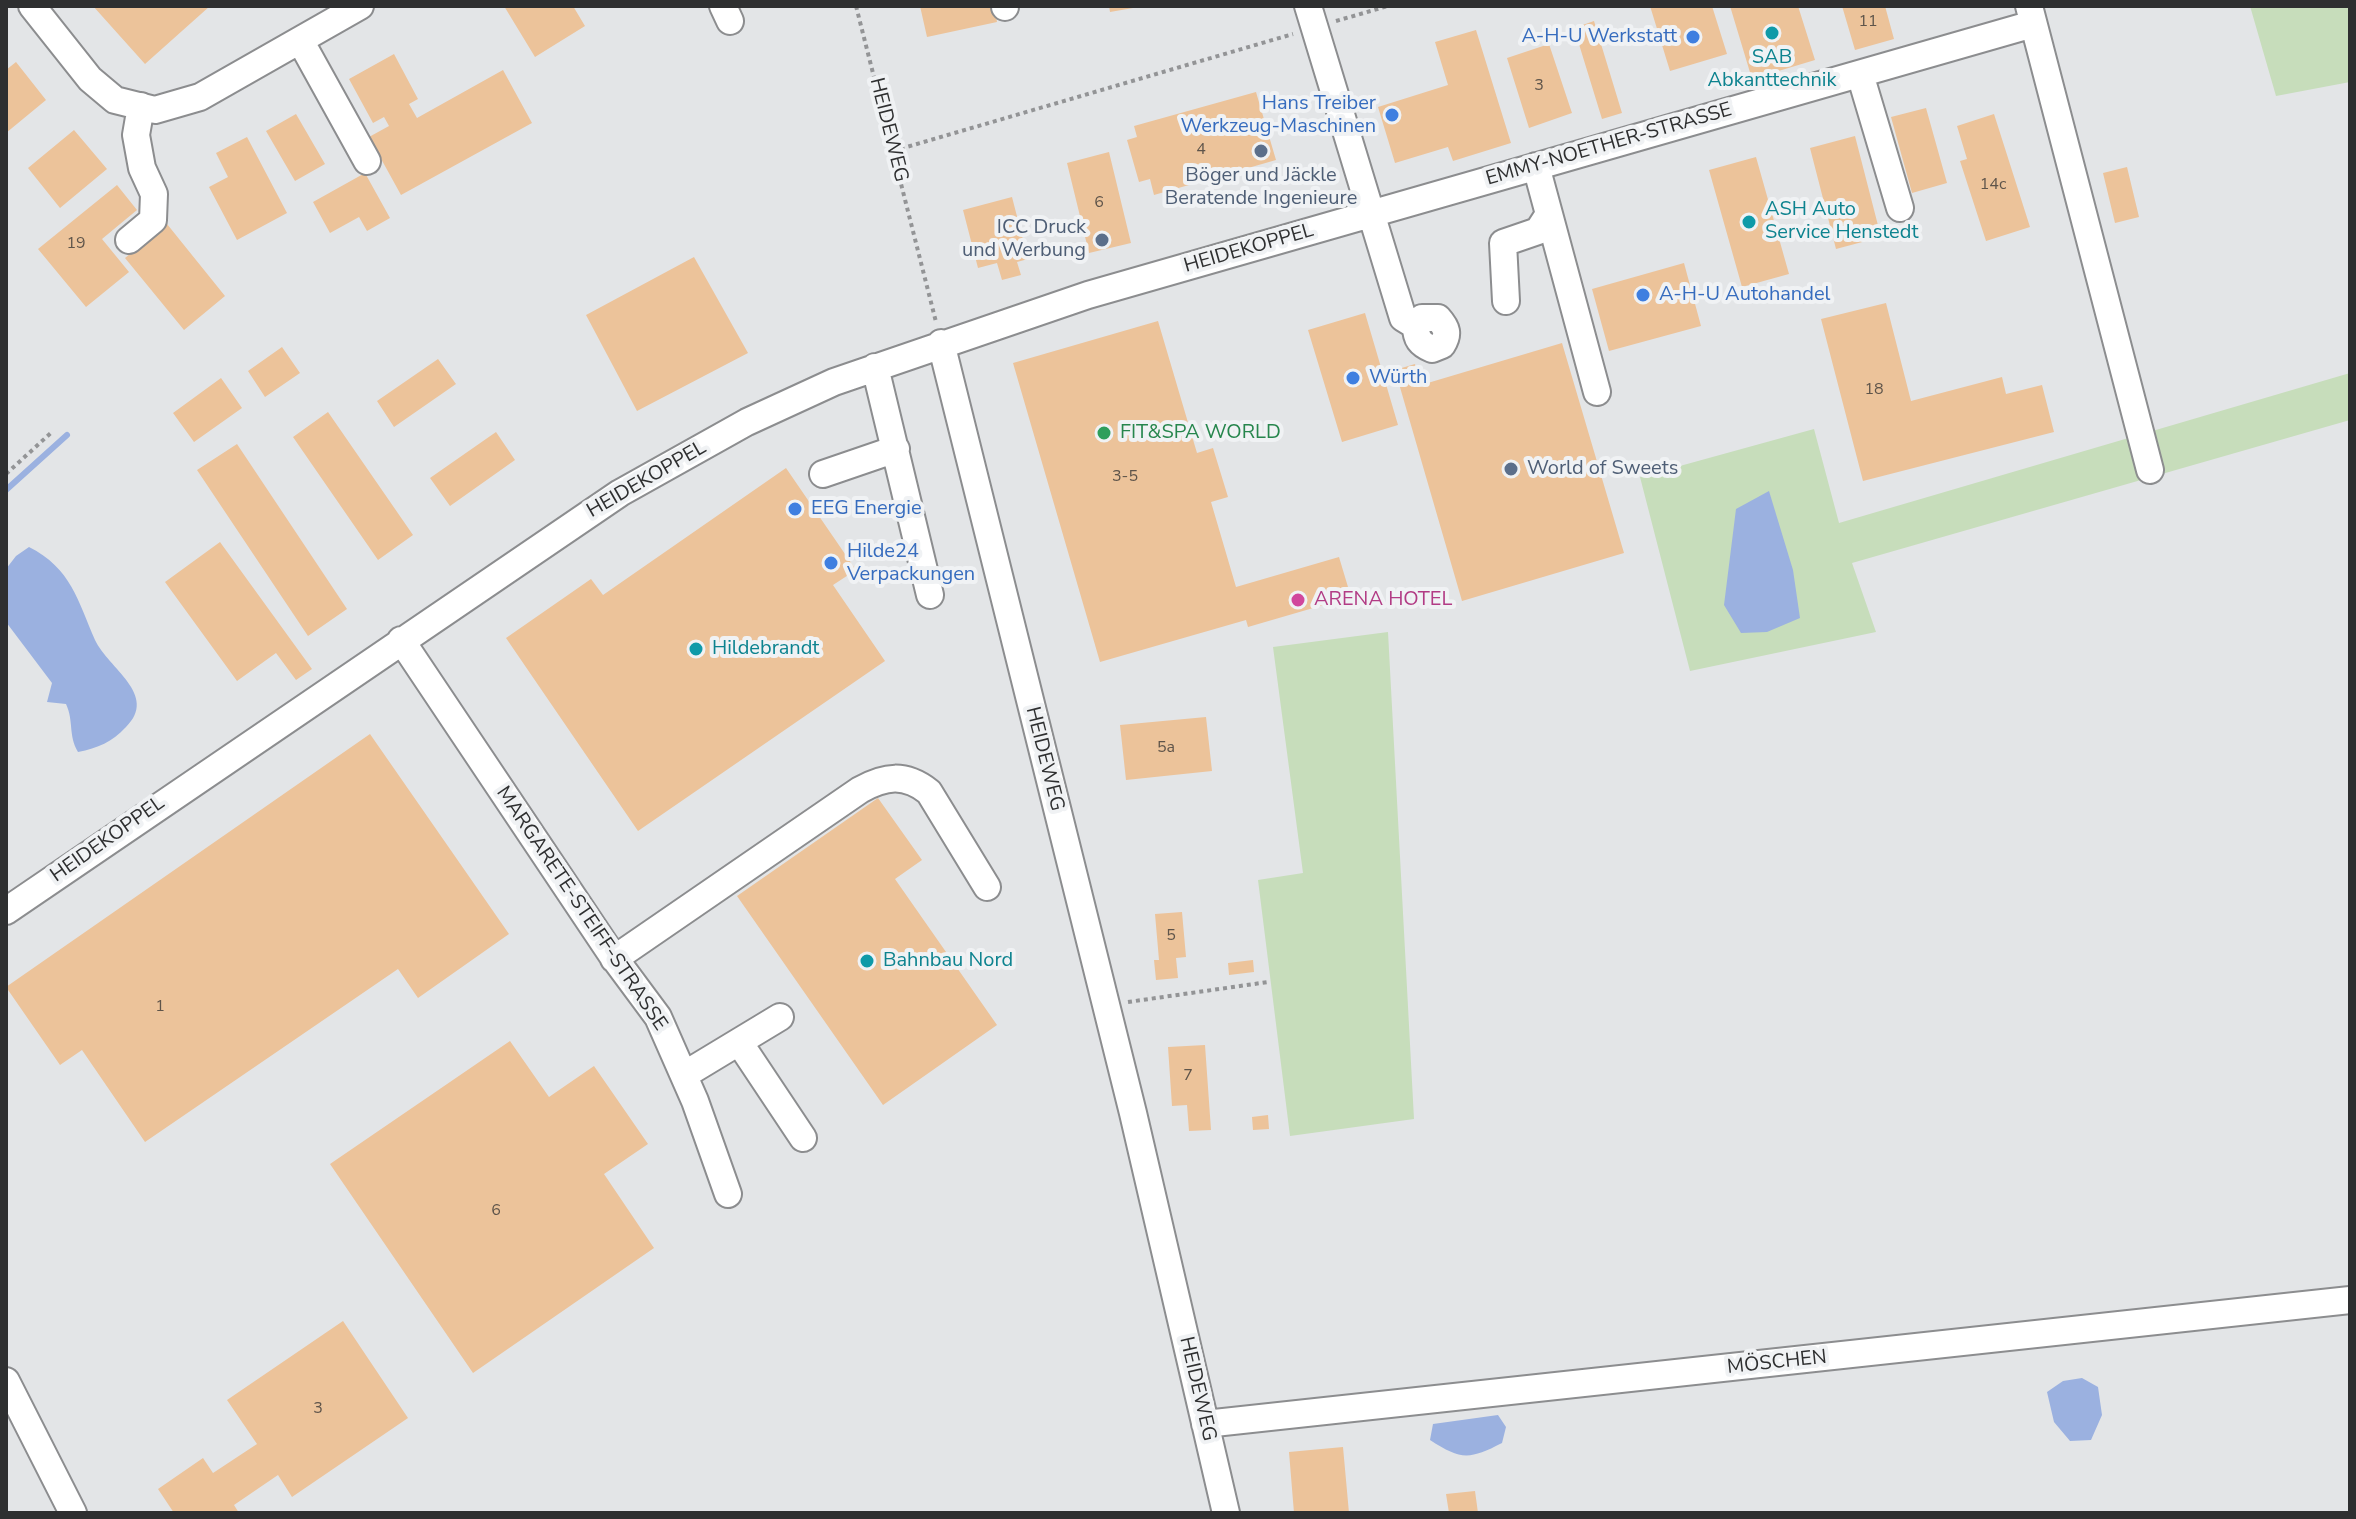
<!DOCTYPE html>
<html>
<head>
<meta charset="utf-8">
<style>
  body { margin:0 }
  #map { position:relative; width:2356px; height:1519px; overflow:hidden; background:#e3e5e7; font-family:"Nunito Sans",sans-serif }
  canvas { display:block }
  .frame { position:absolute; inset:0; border:8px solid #2e2f30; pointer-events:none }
</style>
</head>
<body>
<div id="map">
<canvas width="2356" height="1519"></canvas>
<div class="frame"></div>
</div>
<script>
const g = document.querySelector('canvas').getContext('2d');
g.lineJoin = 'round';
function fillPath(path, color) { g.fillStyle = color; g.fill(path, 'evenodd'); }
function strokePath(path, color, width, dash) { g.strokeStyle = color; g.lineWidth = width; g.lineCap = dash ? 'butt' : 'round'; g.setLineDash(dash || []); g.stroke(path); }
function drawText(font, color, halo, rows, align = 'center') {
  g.font = font + ' "Nunito Sans",sans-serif'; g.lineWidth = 8; g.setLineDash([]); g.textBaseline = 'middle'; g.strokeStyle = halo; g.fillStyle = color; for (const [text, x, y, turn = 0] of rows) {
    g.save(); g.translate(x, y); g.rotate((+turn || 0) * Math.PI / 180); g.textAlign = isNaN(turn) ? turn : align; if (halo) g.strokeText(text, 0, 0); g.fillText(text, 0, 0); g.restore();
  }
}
fillPath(new Path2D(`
  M2250,6H2350V82L2276,96Z
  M2350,373V420L1852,563L1876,632L1690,671L1640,477L1814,429L1839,523Z
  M1388,632L1414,1119L1290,1136L1258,880L1303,873L1273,647Z`), '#c7ddbb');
fillPath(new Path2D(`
  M1769,491L1793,570L1800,618L1767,632L1741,633L1724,605L1736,509Z
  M29,547C71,568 78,601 95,640C108,668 159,695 126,727C112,742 98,748 78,752C68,735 74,721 66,704L47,702L52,683L6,622V569L16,556Z
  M2082,1378L2098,1387L2102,1415L2091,1440L2070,1441L2054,1422L2047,1392L2063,1381Z
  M1498,1415L1506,1427L1502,1443C1469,1460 1461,1460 1430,1440L1433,1424Z`), '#9bb1e0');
strokePath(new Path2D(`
  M6,490L67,435`), '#9bb1e0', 6);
fillPath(new Path2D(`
  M93,6H210L145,64Z
  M504,6H573L585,26L535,57Z
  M920,6H994L997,22L927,37Z
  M1109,6H1133V8L1110,12Z
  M1650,6H1712L1727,54L1670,71Z
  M1730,6H1798L1815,60L1752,79Z
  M1842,6H1885L1894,39L1855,50Z
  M1594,21L1622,113L1602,119L1574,28Z
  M1476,30L1511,143L1453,161L1448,147L1395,163L1378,107L1448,85L1435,42Z
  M1549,44L1572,113L1529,128L1507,58Z
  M394,54L418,99L409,104L417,118L503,70L532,123L401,195L369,137L389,126L384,117L373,123L349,79Z
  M16,62L46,100L6,133V70Z
  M1256,92L1276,160L1154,195L1150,179L1139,182L1127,140L1137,137L1134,126Z
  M1926,108L1947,183L1912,193L1891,117Z
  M296,114L325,164L295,181L266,131Z
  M1994,114L2030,227L1986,241L1960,161L1967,159L1957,126Z
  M74,130L107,169L60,208L28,168Z
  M1855,136L1881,237L1836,249L1810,148Z
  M247,137L287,213L237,240L209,187L228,177L216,153Z
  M1109,152L1131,243L1089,253L1067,163Z
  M1756,157L1789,274L1742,287L1709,170Z
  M2127,167L2139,217L2115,223L2103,173Z
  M365,173L390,218L367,231L359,217L330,233L313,202Z
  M117,185L137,210L102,239L129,272L86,307L38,249Z
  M1012,197L1028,259L1017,262L1021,275L1002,280L997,263L978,268L963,210Z
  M167,224L225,296L184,330L125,258Z
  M694,257L748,353L637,411L586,315Z
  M1684,263L1701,326L1609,351L1592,289Z
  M1886,303L1911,401L2002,377L2006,394L2042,385L2054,432L1863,481L1821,319Z
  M1365,313L1398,425L1342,442L1308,330Z
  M1158,321L1197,453L1213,448L1228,497L1211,502L1236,587L1339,557L1351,597L1248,627L1246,620L1100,662L1013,363Z
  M1562,343L1624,553L1462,601L1395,370L1415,364L1421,385Z
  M282,347L300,373L265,397L248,371Z
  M438,359L456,384L394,427L377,401Z
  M221,378L242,408L194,442L173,413Z
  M328,412L413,535L378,560L293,437Z
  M496,432L515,460L450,506L430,478Z
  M237,444L347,609L308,636L197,470Z
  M786,468L856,570L833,585L885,661L638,831L506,638L591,579L603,595Z
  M220,542L312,669L296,680L276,653L237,681L165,582Z
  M1206,717L1212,771L1126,780L1120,725Z
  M370,734L509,934L418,998L398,969L145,1142L82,1050L60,1065L6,987Z
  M878,798L922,860L895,879L997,1025L883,1105L737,896Z
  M1182,912L1186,957L1176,958L1178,978L1156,980L1154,960H1159L1155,914Z
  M1253,960L1254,972L1229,975L1228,963Z
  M510,1041L549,1097L594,1066L648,1144L604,1174L654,1248L473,1373L330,1164Z
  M1205,1045L1211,1130L1189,1131L1187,1105L1172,1106L1168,1047Z
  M1268,1115L1269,1129L1253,1130L1252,1117Z
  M343,1321L408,1418L292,1497L278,1475L234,1505L239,1513H174L158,1489L203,1458L213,1473L257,1444L227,1400Z
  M1343,1447L1349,1513H1294L1289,1452Z
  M1475,1491L1478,1513H1449L1446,1494Z`), '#ecc39a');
const minor = new Path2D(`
  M32,6L90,79L115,100L155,110L200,97L360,6
  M723,6L730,21
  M1005,6V7
  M1308,6L1403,318L1416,326C1416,339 1420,344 1432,349L1442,345C1449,334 1447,328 1438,318H1422L1416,326
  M2029,6L2150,470
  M300,40L367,161
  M1860,74L1900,208
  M1549,214L1597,392
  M129,240L153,220L154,194L142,168L136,135L141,106
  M1506,301L1503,243L1538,231L1549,214L1536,166
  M941,343L1133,1113L1226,1513
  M875,367L930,595
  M823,474L896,449
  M401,640L612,955L658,1017L695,1101L728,1194
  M6,911L620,493L747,422L834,382L1088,295L2033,24
  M614,959L860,790C885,776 905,773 929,792L987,887
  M739,1042L803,1138
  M684,1075L780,1017
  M6,1381L73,1513
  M1205,1424L2350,1300`);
strokePath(minor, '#8c8d8f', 30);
strokePath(new Path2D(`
  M856,6L936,322
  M1336,21L1388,6
  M893,151L1293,34
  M6,474L53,431
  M1128,1002L1268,982`), '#939496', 4, [4, 4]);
strokePath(minor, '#fff', 26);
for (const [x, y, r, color] of [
  [1772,33,8,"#0f9aa8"],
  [1693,37,8,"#3f7fe0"],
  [1392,115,8,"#3f7fe0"],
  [1261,151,8,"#5c6f8a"],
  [1749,222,8,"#0f9aa8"],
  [1102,240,8,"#5c6f8a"],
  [1643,295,8,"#3f7fe0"],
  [1353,378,8,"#3f7fe0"],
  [1104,433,8,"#2e9e5b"],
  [1511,469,8,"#5c6f8a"],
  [795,509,8,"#3f7fe0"],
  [831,563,8,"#3f7fe0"],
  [1298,600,8,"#d1479c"],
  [696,649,8,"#0f9aa8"],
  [867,961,8,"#0f9aa8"]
]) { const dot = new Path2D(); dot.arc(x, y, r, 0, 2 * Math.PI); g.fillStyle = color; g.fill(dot); strokePath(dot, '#f0f2f4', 3); }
drawText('16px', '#5e544a', null, [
  ["11",1868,22],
  ["3",1539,86],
  ["4",1201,150],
  ["14c",1993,185],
  ["6",1099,203],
  ["19",76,244],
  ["18",1874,390],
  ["3-5",1125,477],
  ["5a",1166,748],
  ["5",1171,936],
  ["1",160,1007],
  ["7",1188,1076],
  ["6",496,1211],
  ["3",318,1409]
]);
drawText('20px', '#366cbe', '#f0f2f4', [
  ["A-H-U Werkstatt",1677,37,"right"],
  ["Hans Treiber",1376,104,"right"],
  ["Werkzeug-Maschinen",1376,127,"right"],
  ["A-H-U Autohandel",1659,295],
  ["Würth",1369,378],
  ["EEG Energie",811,509],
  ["Hilde24",847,552],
  ["Verpackungen",847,575]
], 'left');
drawText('20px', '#0d838f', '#f0f2f4', [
  ["SAB",1772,58,"center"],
  ["Abkanttechnik",1772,81,"center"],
  ["ASH Auto",1765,210],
  ["Service Henstedt",1765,233],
  ["Hildebrandt",712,649],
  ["Bahnbau Nord",883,961]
], 'left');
drawText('20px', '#2e2f30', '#f0f2f4', [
  ["HEIDEWEG",888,130,76],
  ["EMMY-NOETHER-STRASSE",1609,145,-16],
  ["HEIDEKOPPEL",1249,249,-16],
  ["HEIDEKOPPEL",647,480,-30],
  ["HEIDEWEG",1044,759,76],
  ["HEIDEKOPPEL",108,840,-35],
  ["MARGARETE-STEIFF-STRASSE",581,909,56],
  ["MÖSCHEN",1777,1363,-6],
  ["HEIDEWEG",1197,1389,77]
]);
drawText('20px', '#4e5e75', '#f0f2f4', [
  ["Böger und Jäckle",1261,176],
  ["Beratende Ingenieure",1261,199],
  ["ICC Druck",1086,228,"right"],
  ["und Werbung",1086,251,"right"],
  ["World of Sweets",1527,469,"left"]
]);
drawText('20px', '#27864d', '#f0f2f4', [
  ["FIT&SPA WORLD",1120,433]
], 'left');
drawText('20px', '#b23c85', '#f0f2f4', [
  ["ARENA HOTEL",1314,600]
], 'left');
</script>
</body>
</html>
